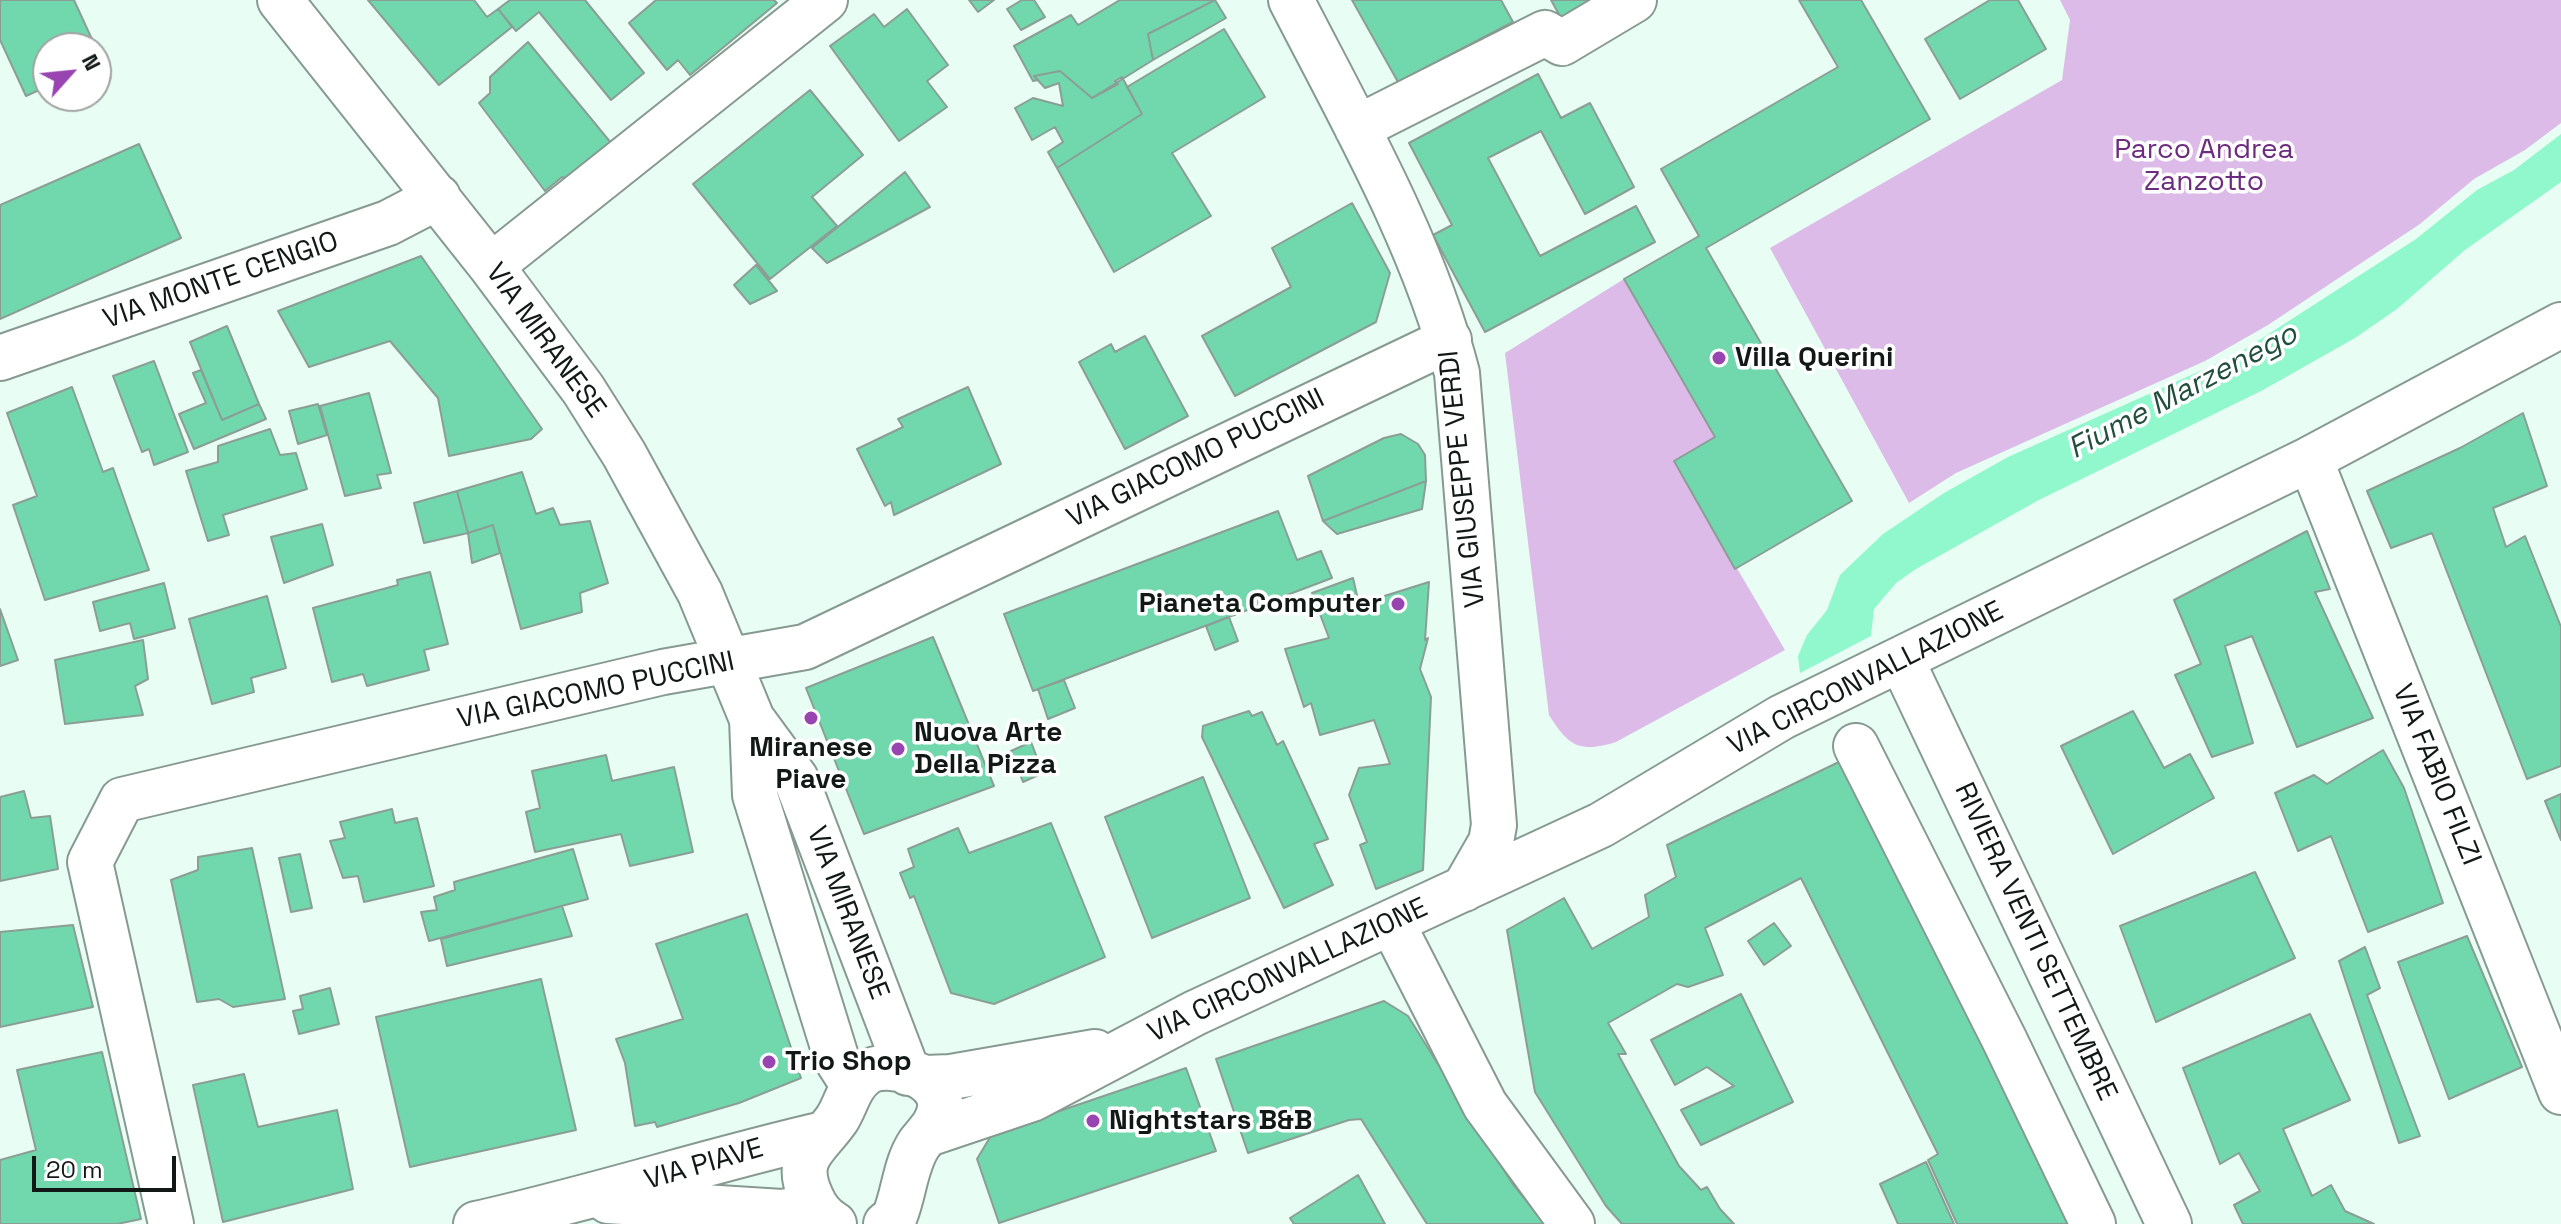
<!DOCTYPE html>
<html>
<head>
<meta charset="utf-8">
<style>
  body { margin:0 }
  #map { position:relative; width:2561px; height:1224px; overflow:hidden; background:#e8fdf3; font-family:"Space Grotesk",sans-serif }
  canvas { display:block }
  .north { position:absolute; left:32px; top:32px; width:80px; height:80px; box-sizing:border-box; background:#fff; border:2px solid #a0a3a1; border-radius:50%; rotate:63deg; font-size:22px; font-weight:700; line-height:32px; text-align:center; color:#111815 }
  .north::after { content:''; display:block; margin:auto; width:28px; height:36px; background:#9844b1; clip-path:polygon(50% 0,100% 100%,50% 72%,0 100%) }
  .scale { position:absolute; left:32px; top:1156px; width:144px; height:36px; box-sizing:border-box; border:4px solid #111815; border-top:0; padding-left:10px; font-size:24px; line-height:28px; white-space:nowrap; color:#111815; -webkit-text-stroke:6px #fff; paint-order:stroke }
</style>
</head>
<body>
<div id="map">
<canvas width="2561" height="1224"></canvas>
<div class="north">N</div>
<div class="scale">20 m</div>
</div>
<script>
const g = document.querySelector('canvas').getContext('2d');
g.lineJoin = 'round';
function fillPath(path, color) { g.fillStyle = color; g.fill(path, 'evenodd'); }
function strokePath(path, color, width, dash) { g.strokeStyle = color; g.lineWidth = width; g.lineCap = dash ? 'butt' : 'round'; g.setLineDash(dash || []); g.stroke(path); }
function drawText(font, color, halo, rows, align = 'center') {
  g.font = font + ' "Space Grotesk",sans-serif'; g.lineWidth = 7; g.setLineDash([]); g.textBaseline = 'middle'; g.strokeStyle = halo; g.fillStyle = color; for (const [text, x, y, turn = 0] of rows) {
    g.save(); g.translate(x, y); g.rotate((+turn || 0) * Math.PI / 180); g.textAlign = isNaN(turn) ? turn : align; if (halo) g.strokeText(text, 0, 0); g.fillText(text, 0, 0); g.restore();
  }
}
fillPath(new Path2D(`
  M2060,0H2561V123L2525,150L2474,179L2420,224L2268,325L2205,361L1956,473L1909,503L1770,248L2062,80L2070,20Z
  M1624,279L1715,437L1674,461L1785,650L1616,742C1580,753 1569,747 1549,715L1505,353Z`), '#ddbbe8');
fillPath(new Path2D(`
  M2561,134V182L2465,250L2397,309L2355,338L2263,390L2037,501L1916,569L1896,583L1874,609L1871,636L1800,673L1798,656L1807,635L1827,610L1840,575L1883,534L1944,493L2008,457L2236,355L2416,239L2477,190L2514,170Z`), '#91f8cd');
const building = new Path2D(`
  M0,0H74L96,48H48V86L26,96L0,40Z
  M368,0H474L487,17L498,9L512,27L439,85Z
  M510,0H585L644,73L611,100L539,12L516,31L498,9Z
  M656,0H774L777,3L690,75L678,60L667,70L629,23Z
  M969,0H994L978,12Z
  M1022,0H1034L1045,17L1021,30L1007,9Z
  M1120,0H1215L1148,34L1153,60L1092,98L1060,71L1034,76L1038,80L1033,81L1014,46L1071,15L1078,25Z
  M1215,0L1226,18L1153,60L1148,34Z
  M1352,0H1501L1513,22L1398,82Z
  M1551,0H1598L1562,20Z
  M1799,0H1861L1930,119L1706,248L1852,501L1735,569L1674,461L1715,437L1624,279L1699,236L1661,169L1838,67Z
  M1990,0H2018L2046,49L1960,99L1925,39Z
  M907,9L948,65L927,81L947,107L899,141L830,46L874,14L884,27Z
  M1224,29L1265,97L1172,153L1211,216L1114,272L1057,168L1142,114L1127,87Z
  M528,42L616,149L573,183L562,177L545,191L479,103L490,93V77Z
  M1060,71L1092,98L1118,84L1115,81L1122,77L1142,114L1057,168L1048,152L1063,142L1055,127L1032,140L1015,108L1033,98L1063,106L1059,83L1045,88L1034,76Z
  M1538,74L1561,118L1590,103L1634,187L1585,214L1541,131L1488,158L1540,256L1636,206L1655,242L1485,332L1433,235L1452,225L1409,143Z
  M810,90L863,155L812,197L837,226L770,279L693,184Z
  M139,144L181,238L0,319V205Z
  M905,172L930,207L827,263L812,248Z
  M1352,203L1390,273L1376,322L1235,396L1202,336L1291,287L1272,248Z
  M421,256L542,429L531,439L449,456L438,398L390,341L309,367L278,311Z
  M756,265L777,291L750,304L734,285Z
  M227,326L259,404L222,420L190,342Z
  M1145,336L1188,416L1125,449L1079,362L1111,344L1115,352Z
  M154,361L188,452L154,465L149,449L142,452L113,376Z
  M201,370L222,420L259,404L266,419L194,449L179,414L206,403L193,373Z
  M72,387L103,472L113,468L149,570L45,600L13,505L37,496L7,413Z
  M968,387L1001,464L894,515L891,502L885,506L857,449L903,427L898,419Z
  M369,393L391,473L377,475L381,488L345,496L320,406Z
  M318,404L327,435L298,444L289,411Z
  M2523,413L2547,486L2493,508L2506,547L2525,536L2561,627V766L2527,779L2432,533L2391,548L2367,491L2460,448Z
  M270,429L280,455L296,453L307,489L223,515L229,535L208,541L186,471L218,462V446Z
  M1401,434L1418,444L1425,455L1426,481L1323,521L1308,476L1384,438Z
  M522,472L536,514L553,508L560,525L590,521L608,583L580,593L582,612L521,629L493,525L468,533L457,491Z
  M1426,481L1422,509L1337,534L1323,521Z
  M457,491L468,533L424,543L414,503Z
  M1278,511L1297,560L1321,551L1332,578L1033,691L1004,614Z
  M322,524L333,565L284,583L271,537Z
  M493,525L500,553L472,563L468,533Z
  M2307,531L2330,589L2315,592L2373,718L2297,747L2252,636L2225,646L2253,743L2212,757L2175,675L2201,664L2174,600Z
  M430,572L448,644L424,650L429,670L367,686L363,674L332,682L313,608L398,585L397,580Z
  M1353,578L1359,604L1429,582L1425,640L1428,638L1420,669L1431,697L1423,870L1376,889L1360,845L1367,842L1349,795L1359,768L1390,764L1374,720L1320,735L1311,703L1304,707L1285,649L1329,638L1312,593Z
  M164,583L175,628L134,639L130,623L100,631L93,602Z
  M267,596L286,668L251,678L254,692L212,704L189,619Z
  M0,609L18,660L0,666Z
  M1229,617L1238,641L1215,650L1206,626Z
  M933,637L994,786L864,834L806,688Z
  M143,640L148,679L135,686L143,715L65,724L55,660Z
  M1064,680L1075,708L1048,719L1038,689Z
  M1249,711L1252,716L1262,712L1277,745L1283,741L1328,839L1314,844L1333,885L1284,908L1202,737L1203,726Z
  M2133,711L2164,768L2190,754L2214,798L2113,854L2061,746Z
  M1031,742L1043,773L1023,782L1011,751Z
  M2383,750L2404,788L2443,903L2368,932L2331,836L2298,851L2275,793L2314,775L2327,784Z
  M606,755L612,781L674,767L693,852L630,866L621,834L535,852L526,812L540,808L532,771Z
  M1843,760L2022,1112L2070,1224H1957L1928,1160L1938,1154L1801,878L1705,928L1723,975L1688,987L1677,984L1608,1023L1626,1054H1618L1679,1166L1701,1190L1707,1187L1720,1209L1734,1224H1622L1606,1206L1535,1092L1507,930L1564,898L1592,949L1649,917L1645,895L1676,877L1667,845Z
  M1203,777L1250,898L1152,938L1105,817Z
  M24,791L31,818L50,816L58,869L0,881V797Z
  M2561,794V840L2545,801Z
  M392,809L395,823L417,818L434,886L364,902L358,876L343,878L330,841L345,838L340,822Z
  M1051,823L1105,957L994,1004L951,993L914,896L910,898L900,873L914,867L908,849L958,828L969,853Z
  M252,848L285,999L233,1007L219,999L197,1002L171,880L198,870V857Z
  M573,849L588,899L429,941L421,912L437,910L434,897L455,890L454,882Z
  M300,854L312,908L291,912L279,858Z
  M2255,872L2295,958L2156,1022L2120,926Z
  M562,906L572,936L447,966L441,939Z
  M747,914L801,1078L739,1103L657,1127L655,1122L635,1126L625,1063L616,1039L683,1019L656,944Z
  M1774,923L1791,946L1764,965L1748,941Z
  M73,925L93,1007L0,1027V932Z
  M2467,936L2522,1067L2449,1099L2398,962Z
  M2365,947L2380,988L2367,995L2420,1136L2399,1143L2339,961Z
  M541,979L576,1130L410,1167L376,1017Z
  M330,988L339,1024L299,1034L293,1011L303,1009L300,996Z
  M1741,994L1793,1102L1701,1145L1681,1110L1734,1086L1707,1067L1675,1085L1651,1040Z
  M1384,1001L1408,1016L1512,1183L1545,1224H1427L1361,1119L1349,1120L1248,1153L1216,1059Z
  M2310,1014L2350,1100L2283,1129L2312,1196L2331,1185L2345,1211L2374,1224H2243L2234,1205L2260,1191L2239,1153L2220,1164L2183,1068Z
  M102,1052L141,1219L117,1224H0V1160L36,1150L17,1070Z
  M1186,1068L1216,1151L999,1223L977,1159L992,1134Z
  M244,1074L258,1127L337,1110L353,1189L223,1222L193,1085Z
  M1926,1162L1954,1224H1898L1880,1184Z
  M1358,1175L1385,1224H1294L1290,1218Z`);
fillPath(building, '#71d8ae');
strokePath(building, '#8b9e95', 2);
const minor = new Path2D(`
  M280,0L491,266L583,389L624,454L700,593L752,719L796,779L908,1073
  M1291,0C1352,119 1423,242 1457,373L1494,825L1491,842L1464,889
  M1357,128L1545,33L1562,43L1634,0
  M491,266L825,0
  M0,358L388,223L438,197
  M2310,459L2561,1092
  M1901,659L2169,1224
  M752,719L755,795L837,1060L853,1085
  M1856,746L2004,1039L2093,1224
  M1392,923L1485,1105L1572,1224
  M925,1078L951,1077L1095,1052
  M931,1133L1032,1099L1195,1013L1601,825L1782,717L2310,459L2561,325
  M608,1201L782,1212L814,1206
  M171,1224L90,862L122,800L663,672L805,647L1449,340
  M476,1224C593,1198 707,1161 824,1134
  M834,1224C823,1218 816,1209 811,1197C793,1157 816,1149 837,1119C847,1103 849,1085 866,1073C888,1058 944,1076 940,1108C938,1124 928,1132 919,1144C905,1165 904,1195 894,1218L886,1224`);
strokePath(minor, '#879a91', 48);
strokePath(minor, '#fff', 44);
for (const [x, y, r, color] of [
  [1719,358,8,"#9844b1"],
  [1398,604,8,"#9844b1"],
  [811,718,8,"#9844b1"],
  [898,749,8,"#9844b1"],
  [769,1062,8,"#9844b1"],
  [1093,1121,8,"#9844b1"]
]) { const dot = new Path2D(); dot.arc(x, y, r, 0, 2 * Math.PI); g.fillStyle = color; g.fill(dot); strokePath(dot, '#fff', 3); }
drawText('28px', '#6c2b7f', '#fff', [
  ["Parco Andrea",2204,150],
  ["Zanzotto",2204,182]
]);
drawText('28px', '#111815', '#fff', [
  ["VIA MONTE CENGIO",221,281,-19],
  ["VIA MIRANESE",545,341,54],
  ["VIA GIACOMO PUCCINI",1196,459,-26],
  ["VIA GIUSEPPE VERDI",1463,479,-96],
  ["VIA CIRCONVALLAZIONE",1866,679,-27],
  ["VIA GIACOMO PUCCINI",596,691,-12],
  ["VIA FABIO FILZI",2436,775,68],
  ["VIA MIRANESE",847,913,69],
  ["RIVIERA VENTI SETTEMBRE",2035,942,65],
  ["VIA CIRCONVALLAZIONE",1288,971,-25],
  ["VIA PIAVE",704,1165,-16]
]);
drawText('bold 28px', '#111815', '#fff', [
  ["Villa Querini",1735,358],
  ["Pianeta Computer",1382,604,"right"],
  ["Nuova Arte",914,733],
  ["Della Pizza",914,765],
  ["Miranese",811,748,"center"],
  ["Piave",811,780,"center"],
  ["Trio Shop",785,1062],
  ["Nightstars B&B",1109,1121]
], 'left');
drawText('italic 30px', '#224e3c', '#fff', [
  ["Fiume Marzenego",2183,392,-28]
]);
</script>
</body>
</html>
